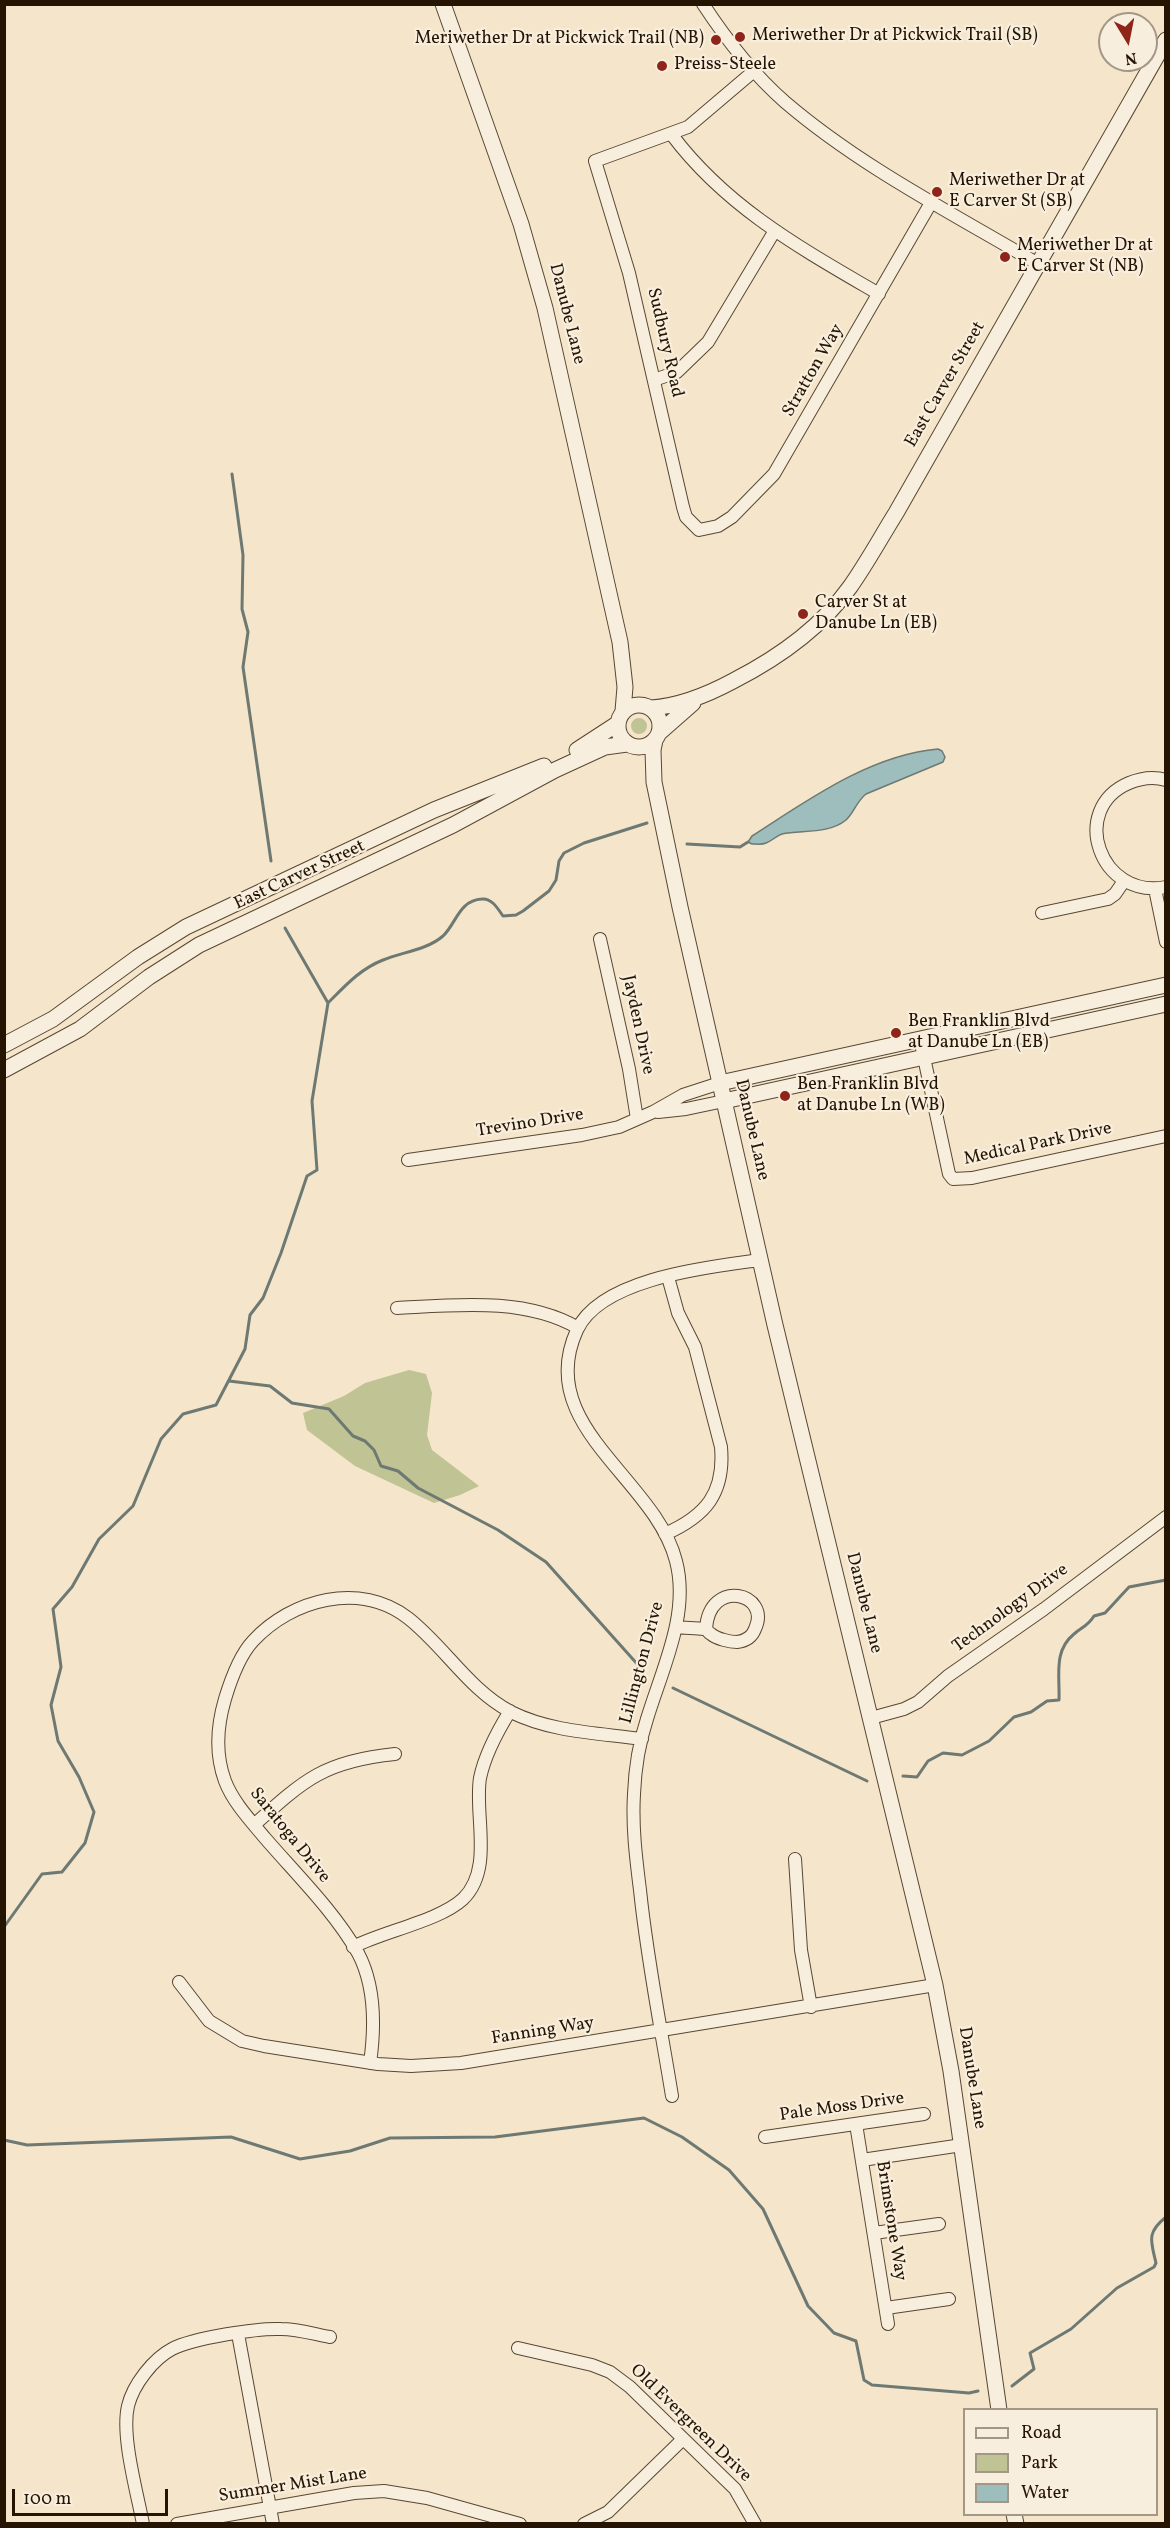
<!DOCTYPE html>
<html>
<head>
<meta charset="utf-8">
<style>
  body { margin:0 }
  #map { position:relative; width:1170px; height:2528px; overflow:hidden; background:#f5e5ca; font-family:Vollkorn,serif }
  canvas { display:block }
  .frame { position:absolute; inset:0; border:6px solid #241401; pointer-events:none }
  .legend { position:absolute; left:963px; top:2408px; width:195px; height:108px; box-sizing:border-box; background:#f8eedd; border:2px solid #a39785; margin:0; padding:8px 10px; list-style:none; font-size:18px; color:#241401 }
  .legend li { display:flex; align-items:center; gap:12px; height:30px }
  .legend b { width:30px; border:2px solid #a39785 }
  .north { position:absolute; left:1098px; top:12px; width:60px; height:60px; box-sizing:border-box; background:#f8eedd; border:2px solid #a39785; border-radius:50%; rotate:170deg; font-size:16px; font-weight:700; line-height:24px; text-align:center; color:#241401 }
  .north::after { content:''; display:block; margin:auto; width:21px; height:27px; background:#8f2418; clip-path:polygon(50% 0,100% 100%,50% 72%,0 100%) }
  .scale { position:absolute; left:12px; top:2489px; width:156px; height:27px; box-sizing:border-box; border:3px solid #241401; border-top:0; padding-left:8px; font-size:18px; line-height:21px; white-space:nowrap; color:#241401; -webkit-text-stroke:4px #f8eedd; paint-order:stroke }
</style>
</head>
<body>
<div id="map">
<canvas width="1170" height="2528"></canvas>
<div class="frame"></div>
<ul class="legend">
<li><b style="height:8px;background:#f8eedd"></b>Road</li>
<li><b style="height:16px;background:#c0c394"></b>Park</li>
<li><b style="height:16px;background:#9ebdbd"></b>Water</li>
</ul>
<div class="north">N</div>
<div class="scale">100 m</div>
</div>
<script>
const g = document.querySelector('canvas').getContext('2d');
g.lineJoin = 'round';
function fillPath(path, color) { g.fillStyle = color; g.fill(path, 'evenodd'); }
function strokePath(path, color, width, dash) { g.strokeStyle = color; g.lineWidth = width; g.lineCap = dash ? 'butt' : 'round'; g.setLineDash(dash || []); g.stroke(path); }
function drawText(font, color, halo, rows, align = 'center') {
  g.font = font + ' Vollkorn,serif'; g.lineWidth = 4.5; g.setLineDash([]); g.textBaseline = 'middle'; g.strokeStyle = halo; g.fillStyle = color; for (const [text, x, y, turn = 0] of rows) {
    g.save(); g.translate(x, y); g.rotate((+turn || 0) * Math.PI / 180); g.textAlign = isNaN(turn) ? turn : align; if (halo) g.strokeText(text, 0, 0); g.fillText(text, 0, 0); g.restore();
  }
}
fillPath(new Path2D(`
  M631 726a8 8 0 1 1 16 0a8 8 0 1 1-16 0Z
  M409,1370L426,1374L432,1393L427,1435L432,1450L479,1486L460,1495L434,1503L355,1466L307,1430L303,1413L344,1396L365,1383Z`), '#c0c394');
const water = new Path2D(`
  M938,749L942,751L945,757L943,762L866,794C856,802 854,813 846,820C829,834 803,830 782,834C776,836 772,841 766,843C762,845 756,844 752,844L748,842L752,836C808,800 870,755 938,749Z`);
fillPath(water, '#9ebdbd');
strokePath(water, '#6d7972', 1.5);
strokePath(new Path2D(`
  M232,474L243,555L242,609L248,632L243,667L271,861
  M687,844L740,847L748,842
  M328,1003C345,986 360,969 383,960C402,952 427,950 443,936C456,924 459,900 482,899C492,898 498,909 503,916L516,915L523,911L549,891L556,880L559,861L564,853L584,843L647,823
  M229,1381L270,1386L292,1403L329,1409L353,1436L365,1441L374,1450L381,1466L398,1471L418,1488L498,1530L546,1562L639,1666
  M673,1688L867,1781
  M903,1776L917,1777L928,1761L943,1753L962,1755L989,1741L1014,1717L1031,1712L1047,1701L1059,1700C1060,1676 1053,1651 1074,1634C1082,1627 1088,1626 1094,1616L1105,1613L1129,1587L1166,1580
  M4,1927L42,1874L62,1872L85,1843L94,1812L79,1777L58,1741L51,1705L61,1667L53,1609L72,1587L99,1539L133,1506L161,1439L183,1414L216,1405L245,1349L250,1315L263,1298L281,1253L307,1176L317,1170L312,1101L328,1003L285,928
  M4,2140L27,2145L231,2137L300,2159L350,2151L390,2138L495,2137L644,2118L682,2137L729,2170L763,2209L808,2306L834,2333L856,2341L864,2380L872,2385L969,2393L978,2391
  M1012,2386L1034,2369L1030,2353L1071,2329L1117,2288L1154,2267L1156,2263C1151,2241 1146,2233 1166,2217`), '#6d7972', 3);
const minor = new Path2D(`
  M703,4C726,39 753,74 785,102C861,167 952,213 1038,264
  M754,71L688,127L595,161L629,273L683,507L686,517L699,530L718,526L732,517L774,474L932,201
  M672,135C727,208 802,249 879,294
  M654,380L677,372L708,342L774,232
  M1166,780C1153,776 1141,778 1129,783C1068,809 1100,900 1166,887
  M1155,889L1166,942
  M1042,913L1108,899L1115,894L1124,881
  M600,939L629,1069L637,1119
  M920,1039L949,1174L953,1179L972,1178L1166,1136
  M658,1112L686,1109L724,1101
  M408,1160L582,1135L619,1127L653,1112L683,1095L720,1083
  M397,1308C455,1305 525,1297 578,1328
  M665,1534C706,1516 725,1493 721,1447L695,1347L678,1313L668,1277
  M676,1627C685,1628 695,1628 704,1629C709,1630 706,1631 711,1634C717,1639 730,1642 737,1642C746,1641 752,1637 755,1629C772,1593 709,1577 706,1629
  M871,1718L904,1709L918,1702L948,1676L1044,1609L1166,1517
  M254,1825C305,1779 325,1761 395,1754
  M795,1859L801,1950L811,2007
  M353,1947C384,1931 439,1921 463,1899C494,1869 474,1815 480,1778C485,1754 497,1732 510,1711
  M179,1982L209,2021L242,2041L264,2046L378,2064L411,2066L461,2063L935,1985
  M370,2063C375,2028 375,1985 358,1953C334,1911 296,1874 265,1838C250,1820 233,1802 225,1781C215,1754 217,1726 225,1699C231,1679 239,1656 253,1641C292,1599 360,1581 408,1618C445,1647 469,1690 511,1712C551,1732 598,1733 642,1739
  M672,2096C661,2028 647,1959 640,1890C636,1858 632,1827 634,1794C635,1769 639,1743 647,1719C662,1669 690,1614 676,1561C655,1478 533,1426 577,1330C601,1278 709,1267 760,1260
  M856,2124L888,2324
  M765,2137L924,2114
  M862,2160L962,2145
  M874,2233L939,2224
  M886,2308L949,2299
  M238,2334L273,2524
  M518,2348L592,2365L610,2372L630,2387L735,2489L755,2524
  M143,2524C137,2492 121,2436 128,2406C133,2385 153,2359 172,2349C193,2338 257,2328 281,2329C297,2329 314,2334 330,2337
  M177,2524L354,2493L384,2491L427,2498L520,2524
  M584,2524L608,2512L683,2439`);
const tertiary = new Path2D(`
  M443,4L521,224L545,308L620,642L625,687L623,711
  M618 726a21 21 0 1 1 42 0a21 21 0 1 1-42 0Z
  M651,708C680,706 707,695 733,681C778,658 820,629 850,587C867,563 881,537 896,513L1166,40
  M660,732L693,703
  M655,740L653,750L654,782L680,907L775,1325L935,1985L951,2071L999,2410
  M577,750L617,724
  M4,1045L53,1019L138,957L186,927L434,810L544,766
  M4,1070L80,1029L149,977L199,945L453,825L555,770L605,747L627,744
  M720,1083L1166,985
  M724,1101L1166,1004
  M1014,2514L1016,2524`);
strokePath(minor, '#584833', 14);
strokePath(tertiary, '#584833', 17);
strokePath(minor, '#f8eedd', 12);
strokePath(tertiary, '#f8eedd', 15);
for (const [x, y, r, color] of [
  [740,37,6,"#8f2418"],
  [716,40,6,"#8f2418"],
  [662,66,6,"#8f2418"],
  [937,192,6,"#8f2418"],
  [1005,257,6,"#8f2418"],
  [803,614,6,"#8f2418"],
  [896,1033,6,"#8f2418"],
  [785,1096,6,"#8f2418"]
]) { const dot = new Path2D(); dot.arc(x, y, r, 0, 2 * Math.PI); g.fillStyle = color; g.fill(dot); strokePath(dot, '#f8eedd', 2); }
drawText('18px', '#241401', '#f8eedd', [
  ["Meriwether Dr at Pickwick Trail (SB)",752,37],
  ["Meriwether Dr at Pickwick Trail (NB)",704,40,"right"],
  ["Preiss-Steele",674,66],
  ["Meriwether Dr at",949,182],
  ["E Carver St (SB)",949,203],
  ["Meriwether Dr at",1017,247],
  ["E Carver St (NB)",1017,268],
  ["Carver St at",815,604],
  ["Danube Ln (EB)",815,625],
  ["Ben Franklin Blvd",908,1023],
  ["at Danube Ln (EB)",908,1044],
  ["Ben Franklin Blvd",797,1086],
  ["at Danube Ln (WB)",797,1107]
], 'left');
drawText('18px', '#241401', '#f8eedd', [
  ["Danube Lane",566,314,76],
  ["Sudbury Road",664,343,77],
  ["Stratton Way",814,371,-60],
  ["East Carver Street",946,385,-60],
  ["East Carver Street",300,876,-25],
  ["Jayden Drive",637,1025,78],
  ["Trevino Drive",530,1124,-9],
  ["Danube Lane",751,1130,77],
  ["Medical Park Drive",1038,1145,-12],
  ["Danube Lane",863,1603,76],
  ["Technology Drive",1011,1609,-36],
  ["Lillington Drive",643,1663,-75],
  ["Saratoga Drive",289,1836,51],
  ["Fanning Way",543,2032,-9],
  ["Danube Lane",971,2078,81],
  ["Pale Moss Drive",842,2108,-8],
  ["Brimstone Way",890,2221,81],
  ["Old Evergreen Drive",690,2424,44],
  ["Summer Mist Lane",293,2486,-9]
]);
</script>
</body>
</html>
